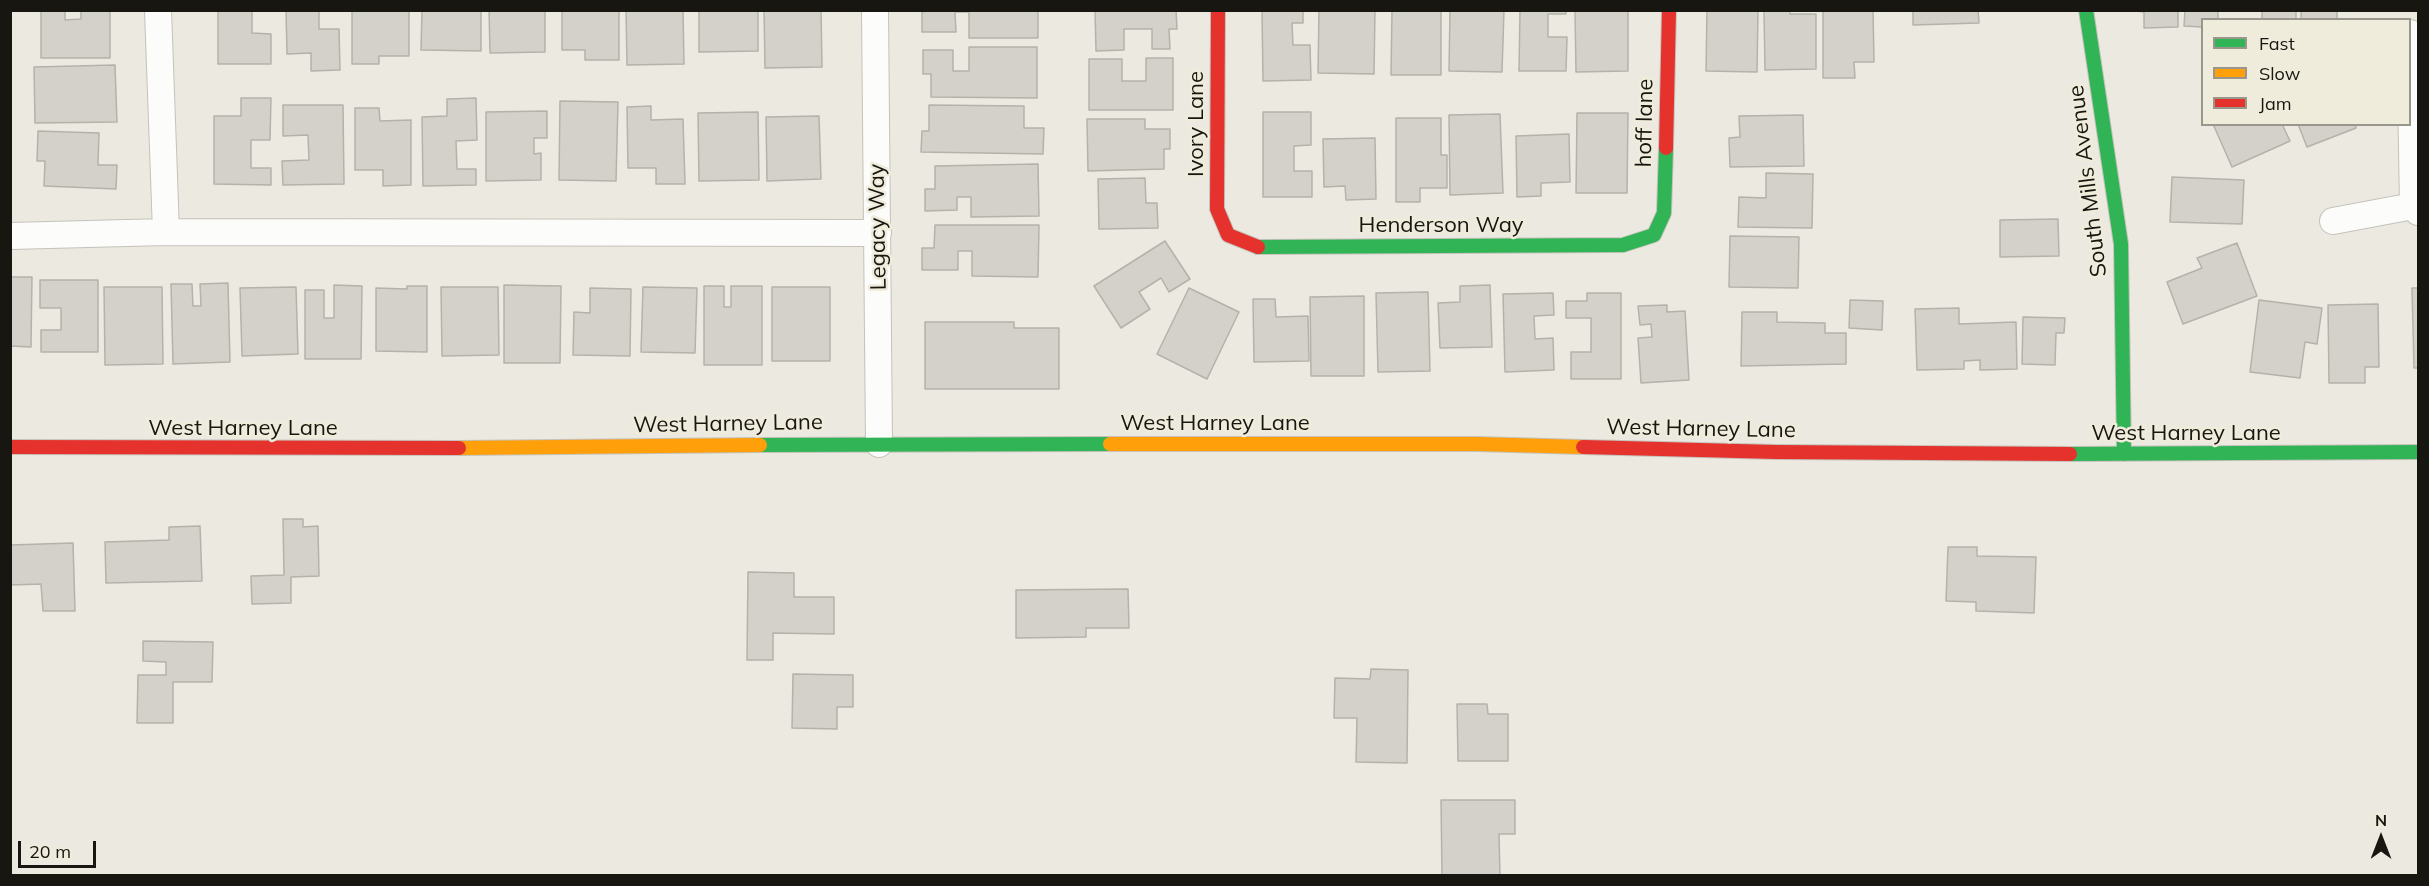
<!DOCTYPE html>
<html>
<head>
<meta charset="utf-8">
<style>
  body { margin:0 }
  #map { position:relative; width:2429px; height:886px; overflow:hidden; background:#ece9e0; font-family:Mulish,sans-serif }
  canvas { display:block }
  .frame { position:absolute; inset:0; border:12px solid #171611; pointer-events:none }
  .legend { position:absolute; left:2201px; top:18px; width:210px; height:108px; box-sizing:border-box; background:#f0ecdc; border:2px solid #99968b; margin:0; padding:8px 10px; list-style:none; font-size:18px; color:#171611 }
  .legend li { display:flex; align-items:center; gap:12px; height:30px }
  .legend b { width:30px; border:2px solid #99968b }
  .north { position:absolute; left:2351px; top:808px; width:60px; height:60px; -webkit-text-stroke:4px #f0ecdc; paint-order:stroke; rotate:0deg; font-size:16px; font-weight:700; line-height:24px; text-align:center; color:#171611 }
  .north::after { content:''; display:block; margin:auto; width:21px; height:27px; background:#171611; clip-path:polygon(50% 0,100% 100%,50% 72%,0 100%) }
  .scale { position:absolute; left:18px; top:841px; width:78px; height:27px; box-sizing:border-box; border:3px solid #171611; border-top:0; padding-left:8px; font-size:18px; line-height:21px; white-space:nowrap; color:#171611; -webkit-text-stroke:4px #f0ecdc; paint-order:stroke }
</style>
</head>
<body>
<div id="map">
<canvas width="2429" height="886"></canvas>
<div class="frame"></div>
<ul class="legend">
<li><b style="height:8px;background:#30b455"></b>Fast</li>
<li><b style="height:8px;background:#ff9f0a"></b>Slow</li>
<li><b style="height:8px;background:#e5322d"></b>Jam</li>
</ul>
<div class="north">N</div>
<div class="scale">20 m</div>
</div>
<script>
const g = document.querySelector('canvas').getContext('2d');
g.lineJoin = 'round';
function fillPath(path, color) { g.fillStyle = color; g.fill(path, 'evenodd'); }
function strokePath(path, color, width, dash) { g.strokeStyle = color; g.lineWidth = width; g.lineCap = dash ? 'butt' : 'round'; g.setLineDash(dash || []); g.stroke(path); }
function drawText(font, color, halo, rows, align = 'center') {
  g.font = font + ' Mulish,sans-serif'; g.lineWidth = 5; g.setLineDash([]); g.textBaseline = 'middle'; g.strokeStyle = halo; g.fillStyle = color; for (const [text, x, y, turn = 0] of rows) {
    g.save(); g.translate(x, y); g.rotate((+turn || 0) * Math.PI / 180); g.textAlign = isNaN(turn) ? turn : align; if (halo) g.strokeText(text, 0, 0); g.fillText(text, 0, 0); g.restore();
  }
}
const building = new Path2D(`
  M41,10H65V20L81,19V10H110V58H41Z
  M218,10H252V33L271,34V64H218Z
  M286,10H319V29H339L340,70L311,71V53L287,54Z
  M352,10H409V56H379V64H352Z
  M422,10H481V51L421,50Z
  M489,10H545V52L490,53Z
  M562,10H619V60H585V50H562Z
  M626,10H683L684,64L627,65Z
  M699,10H758V51L699,52Z
  M764,10H821L822,67L765,68Z
  M932,10H1038V38H969V12H955L956,32H922V12Z
  M1095,10H1176L1177,29H1169L1170,49H1152V29H1124V50L1096,51Z
  M1262,10H1303V23H1292L1293,45H1310L1311,80L1263,81Z
  M1319,10H1375L1374,74L1318,73Z
  M1392,10H1441V75H1391Z
  M1450,10H1504L1502,72L1449,71Z
  M1520,10H1566V14H1548V37H1567L1566,71H1519Z
  M1575,10H1628V71L1576,72Z
  M1707,10H1758L1757,72L1706,71Z
  M1764,10H1790V14H1816V69L1765,70Z
  M1823,10H1873L1874,62H1854L1855,78H1823Z
  M1913,10H1978L1979,23L1913,25Z
  M2128,10H2178V27L2144,28V12Z
  M2185,10H2218V20H2202V27L2184,26Z
  M2262,10H2296V20H2262Z
  M2301,10H2337V20H2301Z
  M969,47H1037V98L931,97V74H923V50H953V71H969Z
  M1146,58H1173V110H1089V59H1122V81H1146Z
  M115,65L117,122L35,123L34,67Z
  M241,98H271L270,140H251V168H271V185L214,184V116H241Z
  M476,98L477,140L456,141L457,169H476V185L423,186L422,117L447,116V99Z
  M560,101L618,102L616,181L559,180Z
  M283,105H343L344,184L283,185L282,161L309,160L308,135L283,136Z
  M929,105L1024,106V128H1044L1043,154L921,152L922,131H929Z
  M651,106V120L683,119L685,184H656V168H628L627,107Z
  M355,108H379L380,121L411,120V185L383,186V170H355Z
  M547,111V138H534V154L541,153V180L486,181V112Z
  M758,112L759,180L699,181L698,113Z
  M1263,112H1311V145L1294,146V171H1312V197H1263Z
  M1577,113H1628L1627,193H1576Z
  M1500,114L1503,193L1450,195L1449,115Z
  M1803,115L1804,166L1730,167L1729,138L1740,137L1739,116Z
  M819,116L821,179L767,181L766,117Z
  M1396,118H1441V155H1447V188H1420V202H1396Z
  M1087,119H1145V129H1170V149H1164V169L1088,171Z
  M2213,124H2282L2290,141L2232,167Z
  M2298,124H2355L2356,128L2307,147Z
  M38,131L99,133L98,165H117L116,189L44,186L45,161H37Z
  M1569,134L1570,182L1541,183V196L1517,197L1516,136Z
  M1375,138L1376,199L1346,200L1345,186L1324,187L1323,139Z
  M1038,164L1039,216L971,217V197H957V210L925,211V189H935V166Z
  M1766,173L1813,174L1812,228L1738,227L1739,197L1766,198Z
  M2172,177L2244,180L2242,224L2170,222Z
  M1145,178L1146,203H1157L1158,228L1099,229L1098,179Z
  M2058,219L2059,256L2000,257V220Z
  M935,225H1039L1038,277L972,276V251H958V270H922V248H934Z
  M1730,236L1799,237L1798,288L1729,287Z
  M1165,241L1190,279L1169,292L1161,278L1139,292L1150,309L1121,328L1094,286Z
  M2237,243L2257,296L2183,324L2167,282L2202,268L2197,258Z
  M10,277H32L31,347L10,346Z
  M40,280H98V352H41V330H61V308H40Z
  M228,283L230,362L173,364L171,284H192L193,306H201L200,284Z
  M334,285L362,286L361,359H305V290H324V318H334Z
  M504,285L561,286L560,363H504Z
  M1490,285L1492,347L1440,348L1438,303L1460,302V286Z
  M407,286H427V352L376,351V288L407,289Z
  M704,286H724V307H731V286H762V365H704Z
  M104,287H162L163,364L105,365Z
  M296,287L298,354L242,356L240,288Z
  M441,287H498L499,355L442,356Z
  M643,287L697,288L695,353L641,352Z
  M772,287H830V361H772Z
  M590,288L631,289L630,356L573,355L574,312L590,313Z
  M1189,288L1239,312L1207,379L1157,354Z
  M2412,288H2418V368H2414Z
  M1428,292L1430,371L1378,372L1376,293Z
  M1553,293L1554,315L1534,316L1535,339L1553,338L1554,370L1505,372L1503,294Z
  M1587,293H1621V379H1571V352H1591V318H1566V301H1587Z
  M1364,296V376H1311L1310,297Z
  M1253,299H1275L1276,317L1308,316L1309,361L1254,362Z
  M1850,300L1883,301L1882,330L1849,328Z
  M2259,300L2322,308L2317,344L2305,342L2300,378L2250,372Z
  M2378,304L2379,367H2365V383H2329L2328,305Z
  M1667,305V312L1685,311L1689,380L1641,383L1638,338L1652,337L1651,324L1640,325L1638,306Z
  M1959,308V324L2016,322L2017,369L1980,370V360L1964,361V369L1917,370L1915,309Z
  M1742,312H1777V322L1825,323V333H1846V364L1741,366Z
  M2023,317L2065,318L2064,333H2056L2055,365L2022,364Z
  M925,322H1014V328H1059V389H925Z
  M283,519H303V527L318,526L319,576L291,577V603L252,604L251,576L284,575Z
  M200,526L202,581L106,583L105,542L169,540V527Z
  M73,543L75,611H43L41,584L10,585V545Z
  M1948,547H1977V556L2036,557L2034,613L1976,611V602L1946,601Z
  M748,572L794,573V597H834V634L773,633V660H747Z
  M1128,589L1129,628H1086V637L1016,638V590Z
  M143,641L213,642L212,682H173V723H137L138,675H166V662L143,661Z
  M1371,669L1408,670L1407,763L1356,762L1357,718H1334L1335,678L1370,679Z
  M793,674L853,675V707H837V729L792,728Z
  M1457,704H1487L1488,714H1508V761H1458Z
  M1441,800H1515V834H1499L1500,876H1442Z`);
fillPath(building, '#d3d1ca');
strokePath(building, '#b4b2ab', 1.5);
const street = new Path2D(`
  M158,10L166,232
  M875,10L879,444
  M2410,33L2413,206
  M2333,221L2413,206L2418,212
  M10,236L166,232L878,233`);
const fast = new Path2D(`
  M2086,10L2121,244L2124,454
  M1258,247L1623,245L1654,235L1664,213L1666,148
  M760,445L1110,444
  M2070,454L2418,452`);
const slow = new Path2D(`
  M1110,444H1477L1583,447
  M459,448L760,445`);
const jam = new Path2D(`
  M1218,10L1217,209L1228,235L1258,247
  M1666,148L1669,10
  M10,447L459,448
  M1583,447L1776,452L2070,454`);
strokePath(street, '#c4c2bb', 28);
strokePath(fast, '#c4c2bb', 16);
strokePath(slow, '#c4c2bb', 16);
strokePath(jam, '#c4c2bb', 16);
strokePath(street, '#fcfcfa', 26);
strokePath(fast, '#30b455', 14);
strokePath(slow, '#ff9f0a', 14);
strokePath(jam, '#e5322d', 14);
drawText('22px', '#171611', '#f0ecdc', [
  ["hoff lane",1645,123,-89],
  ["Ivory Lane",1196,124,-90],
  ["South Mills Avenue",2088,181,-97],
  ["Henderson Way",1441,225],
  ["Legacy Way",878,227,-91],
  ["West Harney Lane",1215,423],
  ["West Harney Lane",728,424,-1],
  ["West Harney Lane",243,428],
  ["West Harney Lane",1701,429,1],
  ["West Harney Lane",2186,433]
]);
</script>
</body>
</html>
